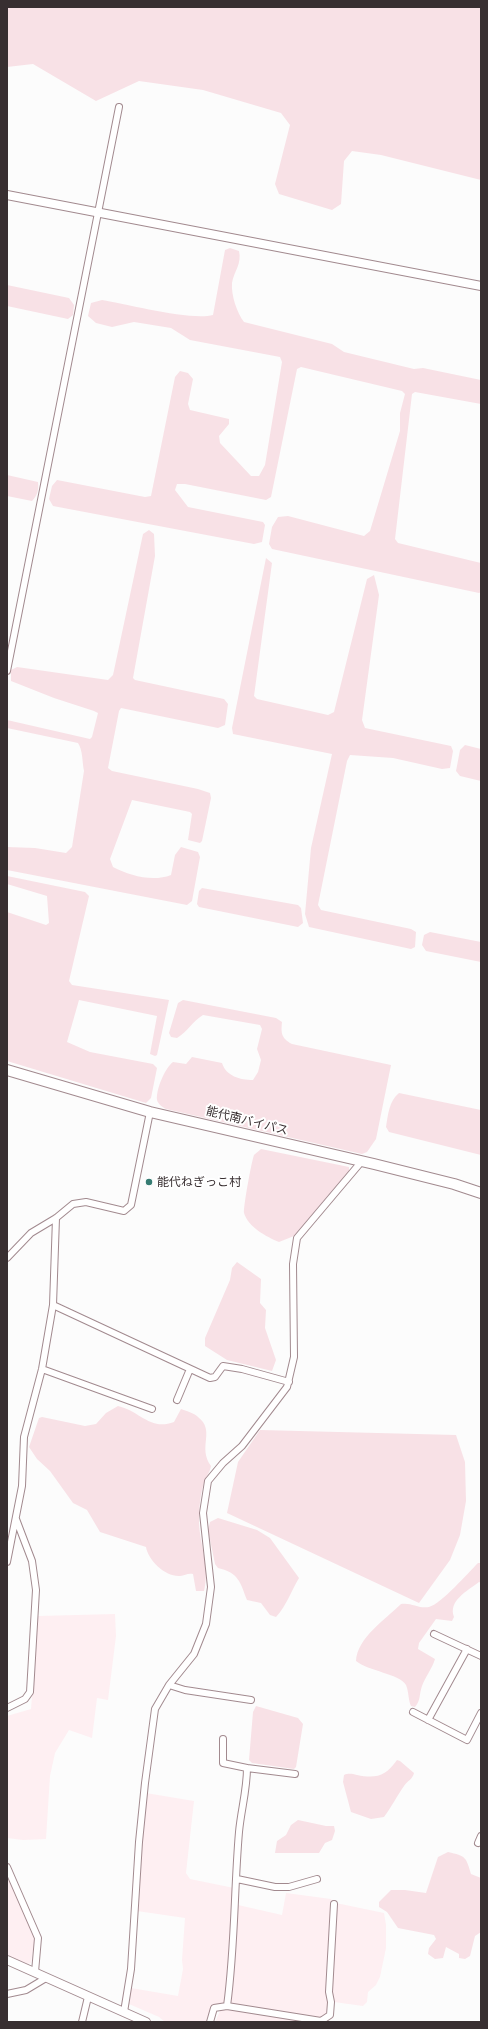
<!DOCTYPE html>
<html>
<head>
<meta charset="utf-8">
<style>
  body { margin:0 }
  #map { position:relative; width:488px; height:2029px; overflow:hidden; background:#fcfcfc; font-family:Cabin,sans-serif }
  canvas { display:block }
  .frame { position:absolute; inset:0; border:8px solid #382f31; pointer-events:none }
</style>
</head>
<body>
<div id="map">
<canvas width="488" height="2029"></canvas>
<div class="frame"></div>
</div>
<script>
const g = document.querySelector('canvas').getContext('2d');
g.lineJoin = 'round';
function fillPath(path, color) { g.fillStyle = color; g.fill(path, 'evenodd'); }
function strokePath(path, color, width, dash) { g.strokeStyle = color; g.lineWidth = width; g.lineCap = dash ? 'butt' : 'round'; g.setLineDash(dash || []); g.stroke(path); }
function drawText(font, color, halo, rows, align = 'center') {
  g.font = font + ' Cabin,"Noto Sans JP",sans-serif'; g.lineWidth = 4; g.setLineDash([]); g.textBaseline = 'middle'; g.strokeStyle = halo; g.fillStyle = color; for (const [text, x, y, turn = 0] of rows) {
    g.save(); g.translate(x, y); g.rotate((+turn || 0) * Math.PI / 180); g.textAlign = isNaN(turn) ? turn : align; if (halo) g.strokeText(text, 0, 0); g.fillText(text, 0, 0); g.restore();
  }
}
fillPath(new Path2D(`
  M115,1614L116,1636L108,1700L97,1698L92,1738L69,1730L55,1753L50,1776L46,1839L23,1840L7,1838V1716L31,1709L38,1616Z
  M146,1793L194,1801L186,1873L190,1879L234,1888V1911L225,2004L212,2007L208,2022H165L159,2017L129,2004L131,1988L178,1996L183,1969L182,1960L185,1918L137,1911Z
  M7,1873L35,1937L31,1963L27,1964L7,1955Z
  M286,1893L331,1899L332,1901L328,2013L319,2018L229,2004L238,1905L282,1915Z
  M336,1903L384,1913L386,1925V1948L380,1977L376,1985L368,1992L367,2002L363,2006L334,2002L331,1992Z
  M226,2008L316,2022H215L220,2011Z`), '#feeff2');
fillPath(new Path2D(`
  M7,7H481V180L381,155L352,151L344,161L341,204L332,210L279,194L275,184L290,125L281,113L203,90L139,81L96,101L33,64L7,67Z
  M230,248L239,251C242,264 234,271 232,283C231,295 237,313 244,322L332,344L344,352L414,369L423,368L481,380V404L415,392L412,394L395,539L398,543L481,563V592L479,593L272,549L269,544L272,527L278,517L288,516L364,536L370,531L400,431V413L405,394L402,391L301,367L297,369L271,497L266,500L185,484H177L175,490L188,507L263,522L265,525L262,542L254,544L53,506L49,499L52,486L57,480L145,497L151,496L175,377L180,371L188,373L193,379L188,404L190,410L229,419V424L219,436L220,443L251,476H259L265,465L282,362L280,357L190,340L171,328L134,322L112,327L96,323L88,316L91,303L102,300C127,304 191,321 213,315L225,250Z
  M7,285L69,298L74,305L73,315L68,319L7,306Z
  M7,475L38,482C39,490 37,496 32,501L7,496Z
  M149,530L154,534L155,556L133,678L135,680L224,699L228,704L225,725L218,728L121,708L119,711L108,768L112,771L198,789L210,793L211,798L202,841L200,843L188,840L192,814L190,812L132,800L110,859L113,867C130,876 153,882 171,875L175,855L181,847L198,852L200,857L192,901L187,905L7,870V847L35,848L66,853L72,847L84,771C82,761 83,751 78,743L7,728V720L90,739L92,737L98,713L94,711L54,698L11,681V670L17,667L108,680L113,675L143,534Z
  M266,558L272,563L254,696L257,699L328,715L334,712L367,579L374,575L379,595L362,720L365,728L451,746L453,751L450,768L442,769L393,758L350,755L347,761L318,905L321,910L411,929L416,932L415,947L411,949L309,927L305,914L311,848L332,754L233,734L232,728Z
  M465,745L481,749V781L460,776L456,771L460,750Z
  M7,876L85,892L89,896L69,981L72,985L169,1000L157,1055L155,1056L150,1054L157,1016L79,1000L67,1042L90,1052L153,1064L157,1068L151,1098L146,1103L7,1061V912L46,925L49,923L47,896L7,884Z
  M202,888L298,905L301,908L303,923L298,927L199,907L197,904L199,891Z
  M430,932L481,942V962L426,951L422,945L424,935Z
  M183,1000L276,1018L282,1022C281,1033 281,1038 292,1044L391,1065L376,1139L367,1152L362,1154L166,1109C162,1107 158,1104 157,1100C156,1089 165,1068 173,1062L186,1064L192,1057L222,1063C226,1076 240,1080 253,1080L258,1072L261,1060L257,1049L262,1029L260,1025L203,1015C193,1021 187,1032 177,1038L171,1037L169,1033L178,1003Z
  M399,1093L481,1110V1155L389,1132L386,1127C388,1115 389,1101 399,1093Z
  M261,1149L349,1167V1171L294,1236L279,1242C267,1237 248,1227 244,1213C243,1208 252,1159 254,1155C256,1153 259,1151 261,1149Z
  M237,1262L261,1279L260,1303L266,1310L265,1328L276,1360L272,1371L227,1360L205,1346V1338L230,1280L232,1268Z
  M118,1406C140,1411 150,1431 174,1422L181,1409C186,1411 194,1413 198,1417C216,1431 197,1447 211,1466C210,1472 207,1475 205,1480C200,1492 199,1510 199,1523C200,1545 210,1568 204,1591H196L193,1574C187,1573 185,1576 180,1576C165,1577 148,1560 146,1547L100,1532L87,1510L73,1503L50,1471L37,1459L29,1447L39,1418L42,1417L85,1426L96,1424L106,1413Z
  M260,1430L456,1435L465,1462L466,1501L460,1535L450,1560L419,1603L227,1513L238,1462Z
  M218,1518L257,1530L270,1538L299,1578C291,1591 287,1605 276,1617L270,1615L261,1603L247,1600C240,1582 239,1573 218,1568L215,1564L208,1530L210,1522Z
  M478,1563H481V1583L479,1582C467,1591 448,1601 454,1617L452,1621L436,1619L419,1643L418,1649L435,1659C432,1669 425,1677 422,1686C419,1694 421,1700 415,1707L411,1706C408,1700 409,1692 406,1685C400,1674 368,1671 356,1661C357,1638 386,1619 401,1604C411,1602 419,1609 429,1607C441,1604 468,1573 478,1563Z
  M256,1706L298,1718L303,1724L296,1767L294,1769L252,1763L249,1760L253,1712Z
  M397,1760L400,1761L414,1773C413,1779 407,1781 404,1786C397,1796 392,1806 384,1817L371,1819L351,1812L343,1782L344,1775C349,1773 352,1774 357,1775C376,1779 386,1776 397,1760Z
  M298,1820L326,1826H334L335,1831L332,1840L325,1843L319,1853H275L277,1841L286,1835L291,1825Z
  M448,1852C466,1856 466,1857 471,1874L481,1878V1932L475,1936L470,1956L465,1959L459,1958V1954L446,1947L443,1958L435,1959L428,1954L429,1948L436,1939L434,1935L398,1928L387,1912L379,1907V1902L391,1890H405L426,1893L438,1857Z`), '#f8e1e6');
const minor = new Path2D(`
  M7,671L119,107
  M7,1258L31,1233L56,1218L73,1204L86,1202L124,1211L131,1205L150,1112
  M53,1305L210,1378L215,1377L223,1366L242,1369L289,1382
  M42,1369L152,1409
  M177,1400L190,1369
  M7,1562L22,1486L24,1437L42,1369L53,1305L56,1218
  M434,1634L481,1656
  M169,1685L185,1690L251,1700
  M7,1708L25,1699L30,1692L36,1590L32,1561L16,1519
  M413,1712L467,1740L481,1713
  M428,1720L467,1649
  M223,1739V1763L247,1768
  M478,1843L481,1836
  M7,1867L38,1938L35,1972
  M237,1879L275,1887H289L317,1879
  M7,1994L26,1990L46,1978
  M227,2006C235,1948 234,1890 239,1832C241,1810 247,1790 247,1768L295,1774
  M124,2012L131,1969L139,1842L145,1783L155,1709L169,1685L194,1654L206,1624L211,1587L203,1513L208,1481L223,1463L242,1446L287,1387L294,1357L293,1264L297,1238L362,1161
  M82,2022L88,1997
  M210,2022L214,2008L227,2006L321,2021L330,2015L331,2002L329,1992L334,1904`);
const tertiary = new Path2D(`
  M7,195L481,286
  M7,1960L146,2022`);
const trunk = new Path2D(`
  M7,1070L150,1112L374,1164L454,1184L481,1193`);
strokePath(minor, '#a28a8f', 8);
strokePath(tertiary, '#a28a8f', 10);
strokePath(trunk, '#a28a8f', 12);
strokePath(minor, '#fff', 6);
strokePath(tertiary, '#fff', 8);
strokePath(trunk, '#fff', 10);
for (const [x, y, r, color] of [
  [149,1182,4,"#367c73"]
]) { const dot = new Path2D(); dot.arc(x, y, r, 0, 2 * Math.PI); g.fillStyle = color; g.fill(dot); strokePath(dot, '#fff', 1.5); }
drawText('12px', '#382f31', '#fff', [
  ["能代南バイパス",247,1121,14]
]);
drawText('12px', '#382f31', '#fff', [
  ["能代ねぎっこ村",157,1182]
], 'left');
</script>
</body>
</html>
